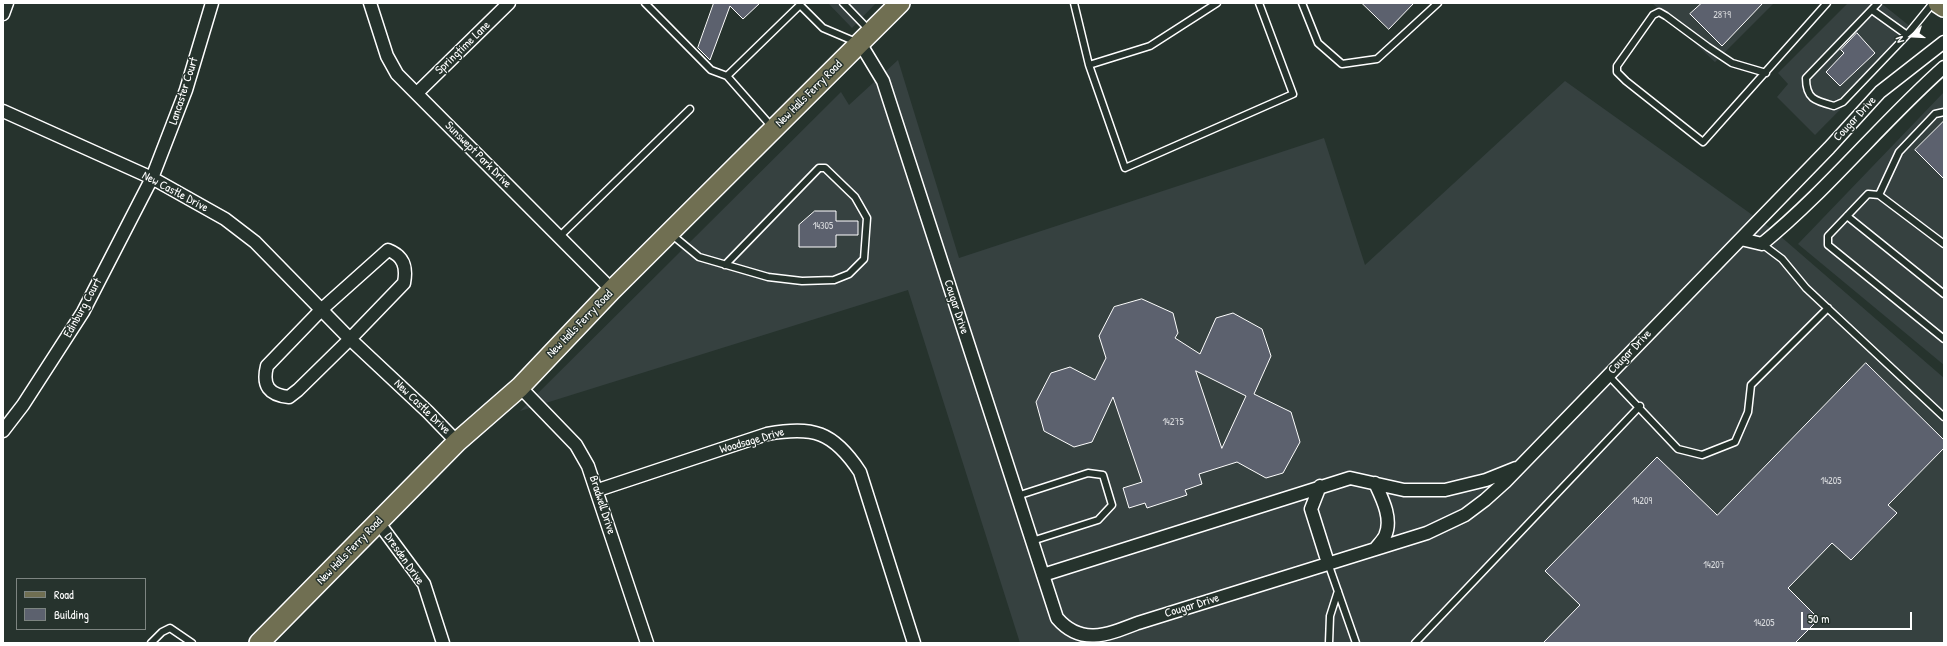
<!DOCTYPE html>
<html>
<head>
<meta charset="utf-8">
<style>
  body { margin:0 }
  #map { position:relative; width:1947px; height:646px; overflow:hidden; background:#26332d; font-family:"Patrick Hand",sans-serif }
  canvas { display:block }
  .frame { position:absolute; inset:0; border:4px solid #fff; pointer-events:none }
  .legend { position:absolute; left:16px; top:578px; width:130px; height:52px; box-sizing:border-box; background:#26332d; border:1px solid #7d8581; margin:0; padding:5px 7px; list-style:none; font-size:12px; color:#fff }
  .legend li { display:flex; align-items:center; gap:8px; height:20px }
  .legend b { width:20px; border:1px solid #7d8581 }
  .north { position:absolute; left:1891px; top:16px; width:40px; height:40px; -webkit-text-stroke:3px #26332d; paint-order:stroke; rotate:252deg; font-size:11px; font-weight:700; line-height:16px; text-align:center; color:#fff }
  .north::after { content:''; display:block; margin:auto; width:14px; height:18px; background:#fff; clip-path:polygon(50% 0,100% 100%,50% 72%,0 100%) }
  .scale { position:absolute; left:1801px; top:612px; width:111px; height:18px; box-sizing:border-box; border:2px solid #fff; border-top:0; padding-left:5px; font-size:12px; line-height:14px; white-space:nowrap; color:#fff; -webkit-text-stroke:3px #26332d; paint-order:stroke }
</style>
</head>
<body>
<div id="map">
<canvas width="1947" height="646"></canvas>
<div class="frame"></div>
<ul class="legend">
<li><b style="height:5px;background:#706f52"></b>Road</li>
<li><b style="height:11px;background:#5c616e"></b>Building</li>
</ul>
<div class="north">N</div>
<div class="scale">50 m</div>
</div>
<script>
const g = document.querySelector('canvas').getContext('2d');
g.lineJoin = 'round';
function fillPath(path, color) { g.fillStyle = color; g.fill(path, 'evenodd'); }
function strokePath(path, color, width, dash) { g.strokeStyle = color; g.lineWidth = width; g.lineCap = dash ? 'butt' : 'round'; g.setLineDash(dash || []); g.stroke(path); }
function drawText(font, color, halo, rows, align = 'center') {
  g.font = font + ' "Patrick Hand",sans-serif'; g.lineWidth = 3; g.setLineDash([]); g.textBaseline = 'middle'; g.strokeStyle = halo; g.fillStyle = color; for (const [text, x, y, turn = 0] of rows) {
    g.save(); g.translate(x, y); g.rotate((+turn || 0) * Math.PI / 180); g.textAlign = isNaN(turn) ? turn : align; if (halo) g.strokeText(text, 0, 0); g.fillText(text, 0, 0); g.restore();
  }
}
fillPath(new Path2D(`
  M828,3H876L852,28Z
  M1652,3H1774L1715,62Z
  M1848,3H1881L1917,32L1815,135L1777,97L1788,84L1778,73Z
  M898,60L959,258L1324,138L1365,265L1565,81L1772,229L1944,378V643H1020L908,290L520,411L841,92L849,105Z
  M1944,92V365L1798,244Z`), '#364140');
const building = new Path2D(`
  M714,3H760L743,19L730,6L710,60L698,48Z
  M1362,3H1414L1389,29Z
  M1702,3H1763L1722,46L1690,14Z
  M1857,33L1875,53L1840,86L1826,72L1844,53L1841,50Z
  M1944,121V179L1915,150Z
  M815,211H836V221H858V235H836V247H799V225Z
  M1142,299L1173,313L1178,333L1175,338L1200,354L1216,318L1233,313L1262,329L1271,356L1254,394L1291,412L1300,442L1283,473L1266,478L1237,462L1199,474L1202,484L1185,490L1187,495L1147,508L1145,503L1129,508L1123,488L1142,482L1113,397L1092,442L1074,447L1044,431L1036,402L1051,373L1070,367L1095,380L1106,358L1099,336L1114,307ZM1196,371L1246,396L1222,448Z
  M1866,363L1944,440V448L1888,505L1897,513L1851,560L1832,543L1788,588L1819,619L1795,643H1543L1580,605L1545,571L1657,457L1717,515Z`);
fillPath(building, '#5c616e');
strokePath(building, '#fff', 1);
const service = new Path2D(`
  M645,3L711,70L727,76
  M843,3L870,31
  M1074,3L1089,65L1125,168L1293,94L1259,3
  M1302,3L1318,43L1342,64L1377,59L1438,3
  M1878,3L1806,78C1806,99 1815,101 1834,106L1843,102L1907,35L1933,3
  M1872,10L1907,35
  M1089,65L1150,46L1217,3
  M1766,73L1732,63L1708,47L1666,16L1659,12L1653,15L1617,66V72L1626,81L1703,142L1827,3
  M772,127L727,76L800,5L823,28L856,42
  M1879,195L1899,152L1935,114L1944,112
  M1847,216L1944,294
  M671,234L699,257L768,277L802,281L834,280L849,274L864,259L867,218L855,197L825,168H819L725,265
  M559,237L690,109
  M1762,244L1782,259L1806,288L1944,417
  M1944,244L1879,195L1868,194L1828,236V245L1944,339
  M1608,375L1678,449L1702,455L1735,442L1748,412L1751,385L1828,308
  M1017,496L1088,473L1103,475L1112,505L1098,520L1032,541
  M1328,563L1356,643
  M151,643L162,632L170,628L192,643
  M1329,643L1330,616L1338,591
  M1415,643L1640,406`);
const minor = new Path2D(`
  M370,3L387,56L397,74L612,290
  M3,14L7,3
  M860,43L883,81L1057,618C1081,646 1107,635 1138,623L1427,533L1465,515L1485,500L1505,482L1829,148L1880,92L1944,42
  M417,93L509,3
  M3,111L152,178L225,219L255,242L350,339L428,412L457,442
  M1741,239L1762,244C1828,190 1881,123 1944,67
  M388,250C404,256 407,267 404,283L350,339L298,390L289,397C269,395 262,386 267,366L322,309Z
  M520,387L576,445L588,466L647,643
  M3,431L23,405L83,312L152,178L186,90L212,3
  M1320,486L1311,509L1328,563
  M598,490L767,434C813,426 833,431 860,472L914,643
  M378,522L424,584L443,643
  M1375,549C1378,545 1383,540 1385,536C1393,519 1382,498 1375,483
  M1043,575L1350,478L1404,490H1445L1486,480L1516,468`);
const primary = new Path2D(`
  M1938,3L1944,7
  M259,643L457,442L520,387L612,290L900,3`);
strokePath(service, '#fff', 9);
strokePath(minor, '#fff', 15);
strokePath(primary, '#fff', 22);
strokePath(service, '#26332d', 6);
strokePath(minor, '#26332d', 12);
strokePath(primary, '#706f52', 19);
drawText('10px', '#d6d8db', null, [
  ["2879",1722,15],
  ["14305",823,226],
  ["14275",1173,422],
  ["14205",1831,481],
  ["14209",1642,501],
  ["14207",1714,565],
  ["14205",1764,623]
]);
drawText('12px', '#fff', '#26332d', [
  ["Springtime Lane",463,48,-44],
  ["Lancaster Court",184,91,-72],
  ["New Halls Ferry Road",809,94,-45],
  ["Cougar Drive",1855,119,-47],
  ["Sunswept Park Drive",478,155,45],
  ["New Castle Drive",175,192,28],
  ["Cougar Drive",956,307,72],
  ["Edinburg Court",83,308,-61],
  ["New Halls Ferry Road",580,324,-46],
  ["Cougar Drive",1630,352,-46],
  ["New Castle Drive",422,407,44],
  ["Woodsage Drive",752,441,-16],
  ["Bradwell Drive",602,505,72],
  ["New Halls Ferry Road",350,551,-46],
  ["Dresden Drive",404,559,55],
  ["Cougar Drive",1192,606,-17]
]);
</script>
</body>
</html>
